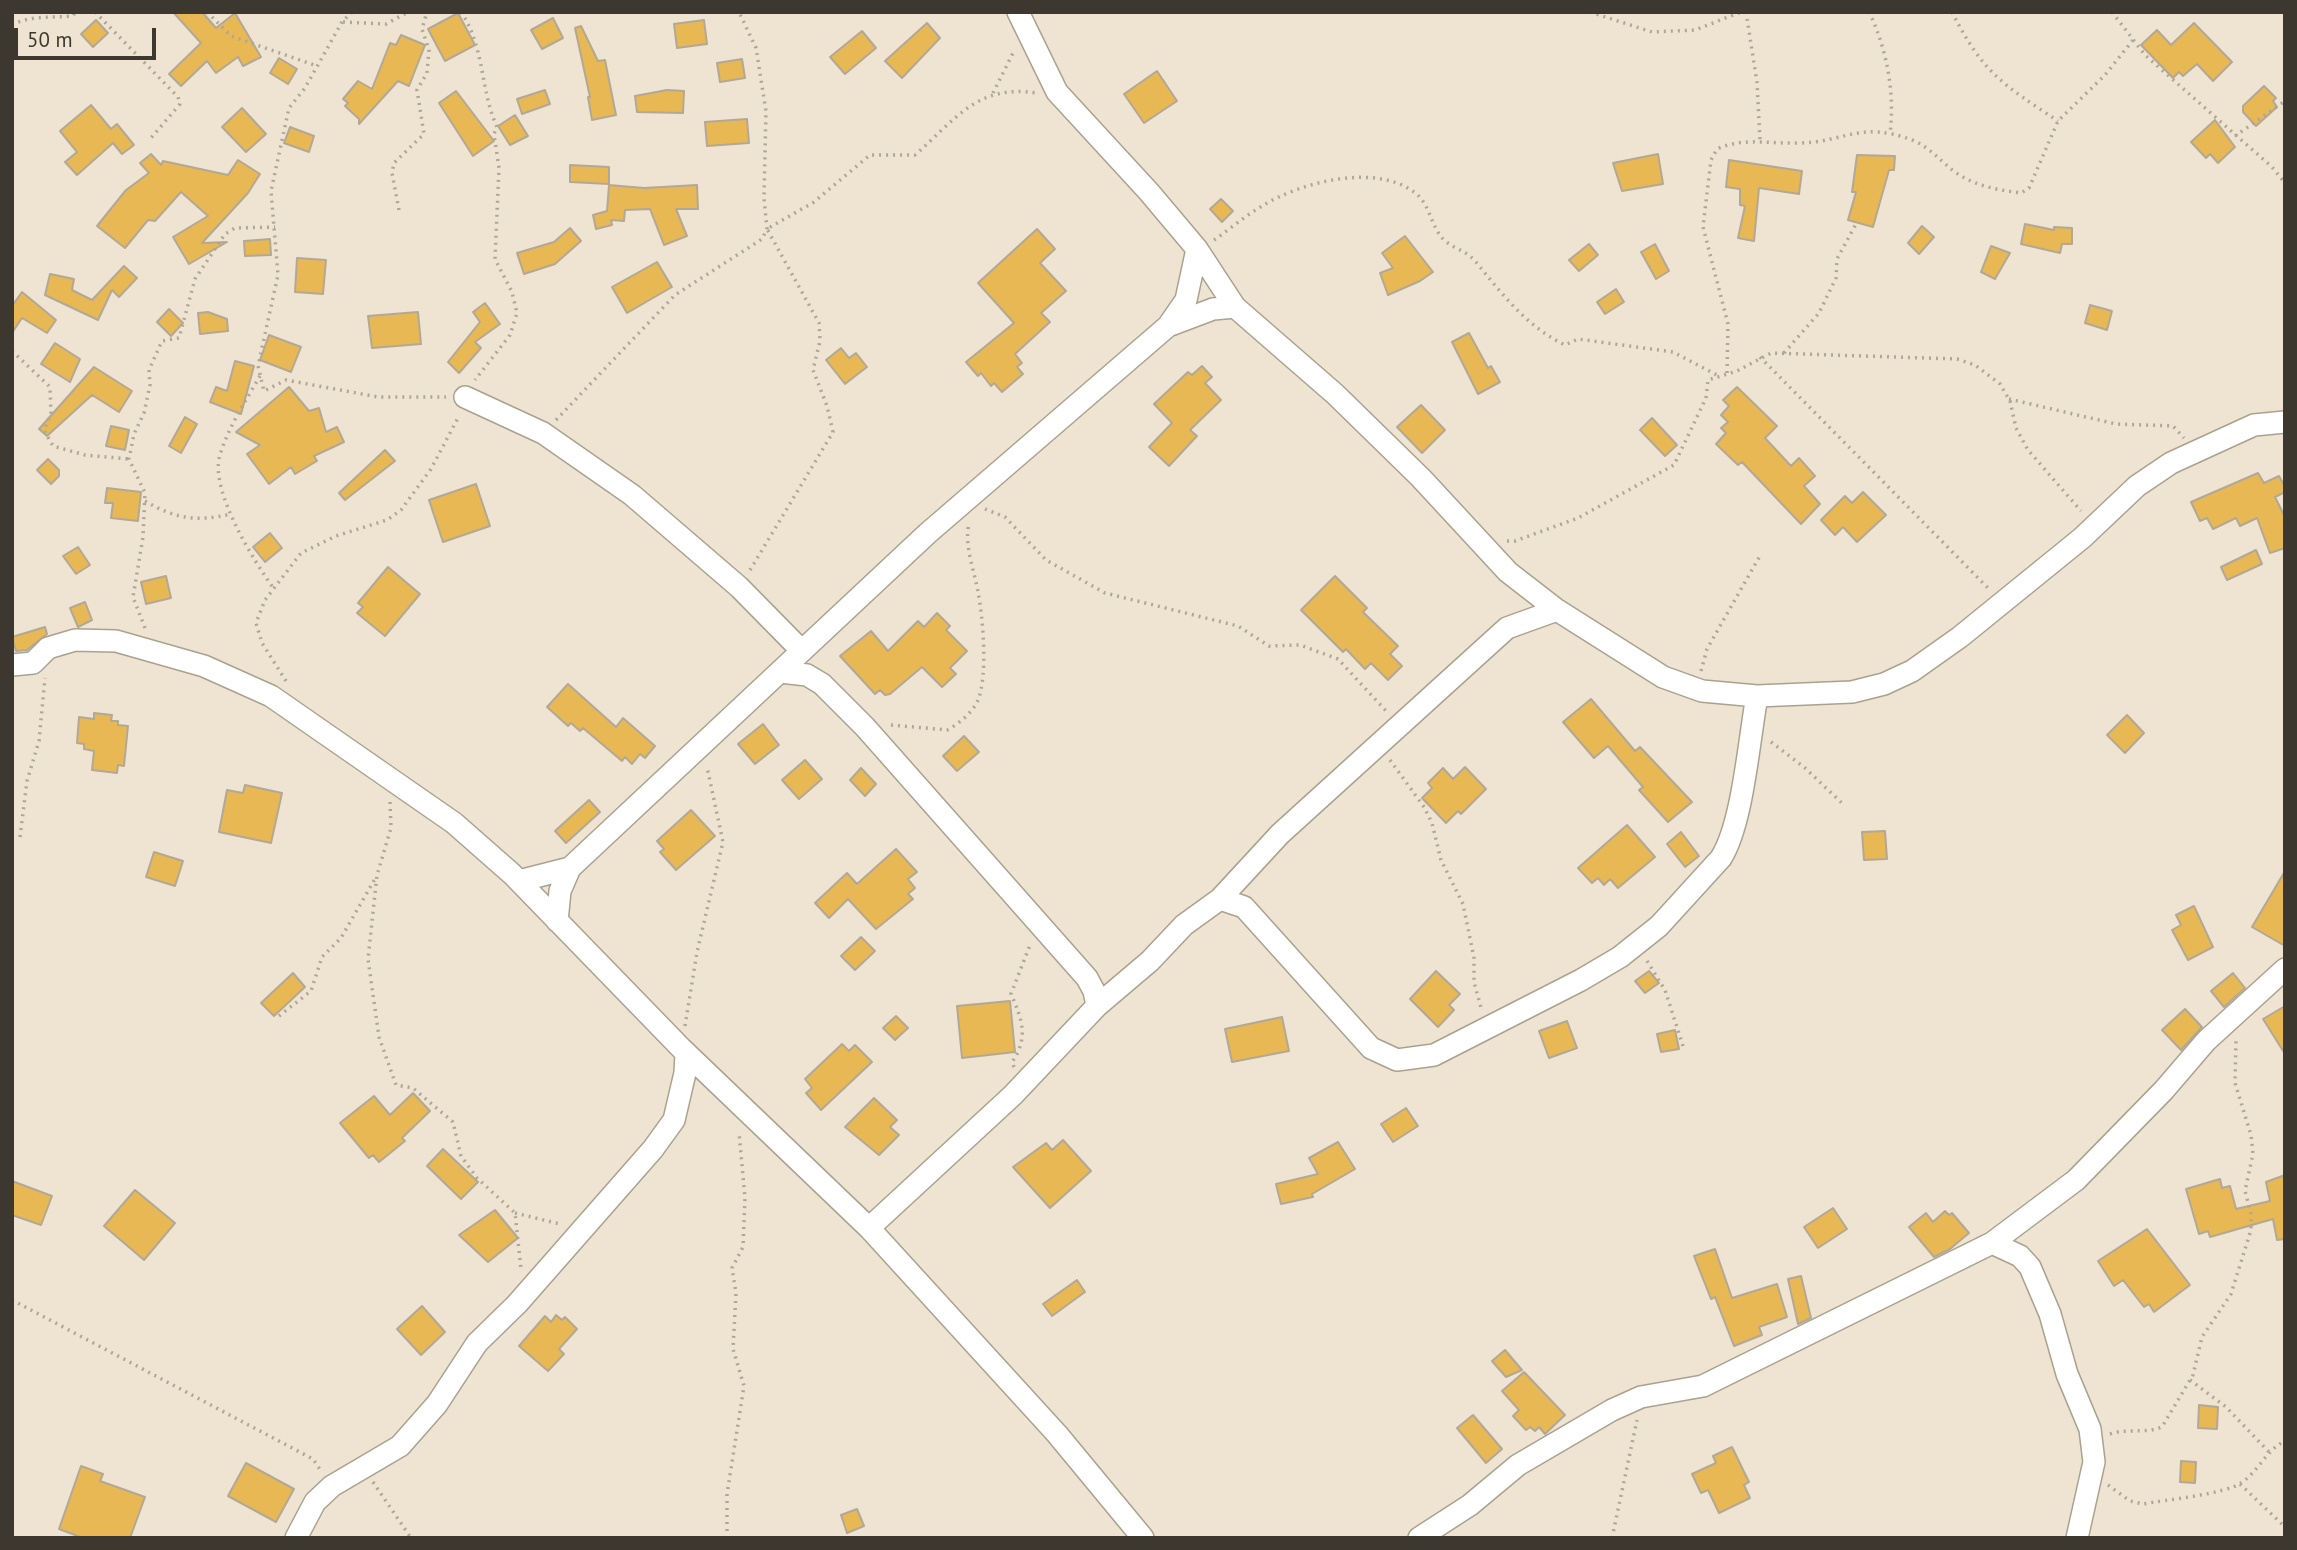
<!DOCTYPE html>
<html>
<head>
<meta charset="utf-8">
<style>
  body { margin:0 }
  #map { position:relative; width:2297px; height:1550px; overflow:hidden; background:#efe4d1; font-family:"PT Sans",sans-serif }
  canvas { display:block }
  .frame { position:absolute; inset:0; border:14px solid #3c3830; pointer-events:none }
  .scale { position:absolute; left:14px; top:28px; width:142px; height:32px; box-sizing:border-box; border:4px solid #3c3830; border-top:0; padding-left:9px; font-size:21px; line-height:24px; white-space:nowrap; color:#3c3830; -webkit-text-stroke:5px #efe4d1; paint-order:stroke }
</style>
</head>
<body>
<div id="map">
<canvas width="2297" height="1550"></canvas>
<div class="frame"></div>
<div class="scale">50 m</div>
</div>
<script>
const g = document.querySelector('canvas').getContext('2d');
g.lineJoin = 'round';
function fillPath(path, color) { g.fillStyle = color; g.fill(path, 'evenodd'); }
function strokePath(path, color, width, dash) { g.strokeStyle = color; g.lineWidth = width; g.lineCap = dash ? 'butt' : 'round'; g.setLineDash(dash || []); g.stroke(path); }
const building = new Path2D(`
  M173,12H202L216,28L235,13L261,57L243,66L238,57L216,73L207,61L181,86L169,74L201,43Z
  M458,13L475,45L445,61L428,29Z
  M553,18L563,38L542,49L531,30Z
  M96,20L108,33L93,47L81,34Z
  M704,20L707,44L677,48L674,24Z
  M927,23L940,38L902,78L885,61Z
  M2194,23L2232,62L2213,81L2197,64L2183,76L2179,72L2173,78L2141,45L2157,30L2171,45Z
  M581,26L598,61L605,60L616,115L592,120L588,97H590L575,28Z
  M862,31L876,48L845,74L830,57Z
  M401,35L425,45L409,86L398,81L359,124V119L345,106L348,103L343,99L358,81L372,89L390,43L396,45Z
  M279,58L297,69L288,84L270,73Z
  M742,59L745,78L720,82L717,63Z
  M1157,71L1177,101L1144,123L1124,94Z
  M2264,86L2276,98L2273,101L2277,107L2256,126L2243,112V106Z
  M545,90L550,104L522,114L517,99Z
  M667,90L684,91L683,113L637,112L635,96Z
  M456,91L494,141L473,156L439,103Z
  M91,105L111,129L117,124L134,145L122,154L113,143L77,175L65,162L77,152L60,131Z
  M242,108L266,134L246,152L222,127Z
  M515,115L528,136L510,145L498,126Z
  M747,119L749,143L707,146L705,122Z
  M2215,120L2235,147L2218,163L2210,154L2206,158L2191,142Z
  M290,127L314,136L309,152L284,143Z
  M151,154L161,165L163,161L228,175L238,160L260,174L248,193L202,243L227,242L189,264L173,237L208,216L181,192L155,221L148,220L125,248L97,226L126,190L149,173L140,163Z
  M1658,154L1663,184L1622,191L1613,163Z
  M1857,155L1895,156L1894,170H1889L1873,227L1848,220L1856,192H1852Z
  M1729,160L1802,171L1799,194L1759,188L1754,241L1738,238L1745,206L1740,205V189L1726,187Z
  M570,165L609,167V184L570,182Z
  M609,185L644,188L697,185L698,209H676L687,236L664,245L650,209L625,210L624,221L611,220L612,225L596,229L593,215L607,211Z
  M1221,199L1233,211L1222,222L1210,209Z
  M2025,224L2054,230V227L2072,228V244H2062L2060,253L2021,244Z
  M1922,226L1934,237L1919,254L1908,243Z
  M570,228L581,241L555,264L524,274L517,253L554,242Z
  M1037,229L1055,249L1040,263L1066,291L1041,313L1050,322L1015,354L1022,363L1017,367L1023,374L1002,392L994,383L991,386L981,373L978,376L966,362L1014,323L978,283Z
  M1405,236L1433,272L1420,281L1388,295L1380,273L1393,268L1382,253Z
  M270,239L271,255L245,256L244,241Z
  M1589,244L1598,255L1579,271L1569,260Z
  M1655,244L1669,271L1656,279L1641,252Z
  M1991,246L2010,253L1995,279L1981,272Z
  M297,258L326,260L323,294L295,292Z
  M657,262L672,287L627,313L612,287Z
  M124,266L137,278L119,297L112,290L98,320L45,295L50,274L74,279L72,290L92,300Z
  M1616,289L1624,302L1605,314L1597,302Z
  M22,292L56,320L47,333L22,318L12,333V306Z
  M485,303L500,324L475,342L481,348L459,373L448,362L480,322L473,312Z
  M2090,305L2112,311L2107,330L2085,323Z
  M169,309L183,323L171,336L157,322Z
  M208,312L227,319L228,331L200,334L198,313Z
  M418,312L421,344L372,348L368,316Z
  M1469,333L1488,368L1491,366L1500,382L1478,394L1452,342Z
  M269,335L301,347L291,372L260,360Z
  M55,343L80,359L70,382L41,364Z
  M841,348L849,358L856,353L867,367L845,384L826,360Z
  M235,361L254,366L241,414L210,402L216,387L227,391Z
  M1202,366L1212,377L1205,383L1221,400L1190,430L1197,436L1169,466L1149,447L1172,423L1154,404L1188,372L1192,375Z
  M94,367L132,391L119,412L92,395L47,436L39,429Z
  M289,387L309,411L319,408L326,432L337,427L344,442L314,456L317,461L295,474L291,467L269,484L247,454L260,445L236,432Z
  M1737,387L1777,426L1765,438L1791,466L1799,458L1815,476L1804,486L1820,504L1801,524L1742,462L1738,465L1716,444L1726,433L1721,428L1728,422L1721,415L1729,406L1723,400Z
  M1421,405L1445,430L1422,453L1397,427Z
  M185,417L197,424L181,453L169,446Z
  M1652,418L1677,445L1665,456L1640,430Z
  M111,426L129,430L125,450L106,446Z
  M385,450L395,461L345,500L339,493Z
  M48,459L59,470V476L51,484L37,470Z
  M2258,473L2264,483L2279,476L2285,487V492L2275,497L2285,517V548L2270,553L2257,518L2240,526L2236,518L2213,529L2207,518L2200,521L2191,502Z
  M476,484L490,526L443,542L429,500Z
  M107,488L141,492L138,521L111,518L113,503H105Z
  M1863,492L1886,515L1857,542L1843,527L1835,535L1821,520L1845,496L1852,503Z
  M270,533L282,548L265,562L253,547Z
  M78,547L90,565L76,574L63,556Z
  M2256,550L2262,564L2227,580L2221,567Z
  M388,567L420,594L385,636L357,613L363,607L358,603Z
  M166,576L171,598L146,604L141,582Z
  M1335,576L1367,608L1363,612L1398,646L1390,654L1402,666L1388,680L1371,663L1365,669L1346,649L1343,652L1301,610Z
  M85,602L92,620L78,627L70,608Z
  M937,613L950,626L946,630L967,651L950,668L956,674L942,687L922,667L890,694L885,695L880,690L875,694L840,656L871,631L888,651L918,621L924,627Z
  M45,627L47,634L27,650L16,651L12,637Z
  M568,684L616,727L623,718L655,746L645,758L640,754L632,764L625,757L622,761L583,728L580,731L571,723L568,726L547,707Z
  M1591,699L1635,751L1640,747L1692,802L1668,822L1639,790L1643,787L1608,746L1594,758L1563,722Z
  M94,713L112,715L111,721H118V725L128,726L124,766L118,765L117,773L92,770L94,751L84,749V744L77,743L79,717L94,719Z
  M2127,715L2144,733L2125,753L2107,735Z
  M763,724L779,745L755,764L738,744Z
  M964,736L979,752L957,771L943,756Z
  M805,760L822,779L799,799L782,780Z
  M1465,767L1486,789L1461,814L1458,811L1446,823L1422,798L1432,788L1428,783L1443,768L1453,779Z
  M861,768L876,784L865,796L850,780Z
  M245,785L282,793L271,843L219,832L227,790L243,793Z
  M589,800L600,812L566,843L555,831Z
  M691,810L715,836L676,870L660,852L664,849L657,841Z
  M1627,825L1655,857L1618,888L1610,879L1604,885L1598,878L1592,883L1578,868Z
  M1885,831L1887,859L1864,860L1862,832Z
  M1681,832L1699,856L1685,867L1667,844Z
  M896,849L917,872L908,879L915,888L908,894L913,899L876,929L848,899L829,918L815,903L847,873L857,884Z
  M154,852L183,861L175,886L146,877Z
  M2285,871V946L2252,927Z
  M2194,906L2213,947L2188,960L2172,930L2181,925L2176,915Z
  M861,937L875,951L855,970L841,956Z
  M1436,971L1460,994L1449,1005L1454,1010L1438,1027L1410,999Z
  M1649,971L1659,983L1645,993L1635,981Z
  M293,973L305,987L274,1016L261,1003Z
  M2233,973L2245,988L2224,1007L2211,991Z
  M1010,1001L1015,1052L962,1058L957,1006Z
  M2285,1006V1054L2263,1019Z
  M2185,1009L2202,1027L2181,1050L2162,1030Z
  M896,1016L908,1028L895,1040L883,1028Z
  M1282,1017L1289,1051L1232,1062L1225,1029Z
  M1567,1021L1577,1048L1549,1058L1539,1031Z
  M1675,1030L1679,1049L1661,1052L1657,1034Z
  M842,1044L849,1051L855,1045L872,1062L821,1110L806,1093L812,1088L805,1079Z
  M413,1093L430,1111L402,1138L405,1141L379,1162L373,1155L369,1158L340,1123L374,1096L390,1115Z
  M874,1098L897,1120L890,1127L899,1135L879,1155L845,1127Z
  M1406,1108L1418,1126L1393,1142L1381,1124Z
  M1063,1140L1091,1171L1050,1208L1013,1167L1046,1143L1052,1150Z
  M1338,1142L1355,1169L1312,1194L1313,1197L1281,1204L1276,1184L1318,1174L1309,1158Z
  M443,1149L478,1182L461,1199L427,1166Z
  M2285,1175V1239L2277,1240L2273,1219L2210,1237L2208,1231L2199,1234L2186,1189L2220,1179L2222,1188L2230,1186L2236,1209L2270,1201L2266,1182Z
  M12,1181L52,1196L41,1225L12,1215Z
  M135,1190L175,1223L144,1260L104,1226Z
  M1833,1208L1847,1229L1818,1248L1804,1227Z
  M495,1210L518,1238L488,1262L459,1235Z
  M1945,1211L1949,1215L1952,1213L1969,1233L1950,1249L1934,1257L1909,1227L1926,1213L1933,1222Z
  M2147,1229L2190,1285L2154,1312L2149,1304L2144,1307L2123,1280L2114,1286L2098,1261Z
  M1715,1249L1732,1298L1777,1284L1787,1317L1759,1327L1762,1335L1734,1346L1715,1297L1711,1299L1694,1256Z
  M1801,1276L1811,1318L1798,1324L1788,1279Z
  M1077,1280L1085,1292L1052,1316L1043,1304Z
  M422,1306L445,1332L421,1355L397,1329Z
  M556,1315L562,1320L565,1317L577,1329L559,1349L564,1354L548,1371L519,1346L545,1316L551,1322Z
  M1505,1350L1522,1370L1506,1377L1492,1361Z
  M1524,1372L1565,1415L1545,1434L1539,1427L1535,1431L1530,1427L1526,1430L1513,1416L1519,1410L1502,1391Z
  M2199,1405L2218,1407L2217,1429L2198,1428Z
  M1473,1415L1502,1449L1486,1463L1457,1428Z
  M1732,1447L1749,1482L1744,1485L1750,1498L1719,1513L1708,1490L1701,1493L1692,1474L1716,1463L1713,1456Z
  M2181,1461L2196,1462L2195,1483L2180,1482Z
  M246,1463L294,1489L276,1522L228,1496Z
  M81,1466L103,1474L100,1481L145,1497L130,1538H83L59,1529Z
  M857,1509L864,1526L847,1533L841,1515Z`);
fillPath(building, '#e8b854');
strokePath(building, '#b2a896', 2);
const minor = new Path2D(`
  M1018,12L1057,92L1149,192L1197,249L1235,307
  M1168,326L1186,300L1197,249
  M465,397L543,433L632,495L739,587L800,649
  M12,665L33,663L48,648L75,640L116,641L204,666L271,696L454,823L512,874L682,1049L869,1228L1057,1434L1143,1538
  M780,672L807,675L822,684L865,727L1087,978L1094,991L1097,1006
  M519,881L570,868
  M1220,899L1280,834L1507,628L1557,610
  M557,921L560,891L570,868L928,533L1168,326L1213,309L1235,307L1335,394L1421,478L1508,572L1557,610L1663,677L1702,691L1757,696L1852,692L1884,684L1912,671L1960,637L2082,538L2137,486L2171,463L2254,425L2285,422
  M869,1228L1013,1095L1097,1006L1150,961L1184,925L1220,899L1244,907L1371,1048L1397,1060L1434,1055L1581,980L1620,957L1659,926L1721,858C1743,823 1749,739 1757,696
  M1992,1243L2020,1256L2030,1267L2050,1314L2067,1374L2090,1429L2094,1462L2077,1538
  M296,1538L315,1502L332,1486L400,1446L437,1404L477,1343L517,1304L653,1149L674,1120L685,1073L686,1053
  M1419,1538L1470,1505L1518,1465L1612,1410L1641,1397L1703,1386L1992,1243L2076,1180L2164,1090L2206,1041L2285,969`);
strokePath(minor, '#aaa18f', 24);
strokePath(new Path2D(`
  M95,12L178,97L180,104L151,138
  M207,12L231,36L317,66
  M352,12L342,22L305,88L289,108L271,191L278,275L258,366L264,391L286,380L378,397H446
  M461,12C485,47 480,90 497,127L494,134L499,168L495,259L512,292L517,313L510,335L475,380
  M1590,12L1652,32L1695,30L1741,12
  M1746,12L1757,82L1760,140
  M1869,12C1887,49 1895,93 1890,134
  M1952,12C1983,73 2002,84 2058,121
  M2112,12L2145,55L2272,167L2285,183
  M343,22L386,24L408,12
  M12,25C30,15 52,18 73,16L75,12
  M993,93L1014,51
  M2235,136L2285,101
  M399,210L392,173L394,163L424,134L417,90L427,73L429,50L422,29L427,12
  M1214,240C1230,229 1245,216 1262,206C1301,182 1375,163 1414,192C1431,204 1430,227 1445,241C1455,249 1467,251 1476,262C1502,294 1527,327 1565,345L1578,339L1673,352L1717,375
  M12,351L50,387L51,414L44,430L53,446L85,455L129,459
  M1784,353L1819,313L1836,278L1837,259L1857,222
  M1760,357L1988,588
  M1727,373L1728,324L1703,227L1711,160L1717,149C1744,137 1769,144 1797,143C1845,143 1859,120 1912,140C1930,147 1940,161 1955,172C1975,186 1998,190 2021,193L2029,188L2058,121L2105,75L2133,40
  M260,376C246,400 228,428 220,455C209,490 254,561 274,589
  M2009,399L2116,424L2173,426L2184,438
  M556,420L675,295L762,239L767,229L764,198L766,111L756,48L739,12
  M145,501C175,519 198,522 231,514
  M985,509L1005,517L1046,560L1105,593L1238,626L1269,646L1300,645L1338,659L1387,712
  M1507,541H1515L1578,518L1674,465L1706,398L1708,380L1737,371L1771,353L1957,359L1975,365L2000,384L2010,401L2016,428L2028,450L2081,511
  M750,570L833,432L827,406L813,370L820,341L819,323L767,229L814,202L870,155H915C955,120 977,84 1036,93
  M145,628L133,597L143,537L145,493L129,459L134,434L144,413L150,385L149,370L162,341L179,338L195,279L225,234L235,228L275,227
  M1701,671L1707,649L1761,554
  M286,681L262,643L256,623L265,600L301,553L336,536L387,520L401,510L431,469L459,416
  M891,725L947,730C959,724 973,712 978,700C988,675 983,618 978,592C974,569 964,546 969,523
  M1771,742L1805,768L1845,806
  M1390,760L1424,807L1432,823L1441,860L1463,904L1474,958V982L1482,1011
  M390,802L391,828L377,875L368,959L379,1037L396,1085L413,1088L453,1122L461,1156L477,1178L515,1213L521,1269
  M20,837L27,781L39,741L45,678
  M1647,961L1665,990L1683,1046
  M279,1016L311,991L322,957L341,938L376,877
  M685,1026L697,952L723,842L707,767
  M1014,1067L1012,1062C1029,1038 1022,1019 1011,994L1030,945
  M515,1213L560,1224
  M12,1300L313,1459L321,1471
  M2190,1380L2226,1407L2269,1452
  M2110,1434C2127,1428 2144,1434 2162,1427L2193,1375L2202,1337L2231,1294L2251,1230V1214L2245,1191L2253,1154L2251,1135L2235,1083L2236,1040
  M373,1482L411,1538
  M2240,1484L2285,1527
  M2108,1485L2130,1501L2143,1504C2165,1500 2225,1494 2241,1483C2259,1471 2266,1450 2285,1441
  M727,1538V1494L744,1386L733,1349L736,1293L732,1268L743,1247L745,1198L739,1132
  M1612,1538L1637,1420`), '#aea697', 3.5, [2, 5]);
strokePath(minor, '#fff', 21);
</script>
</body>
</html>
